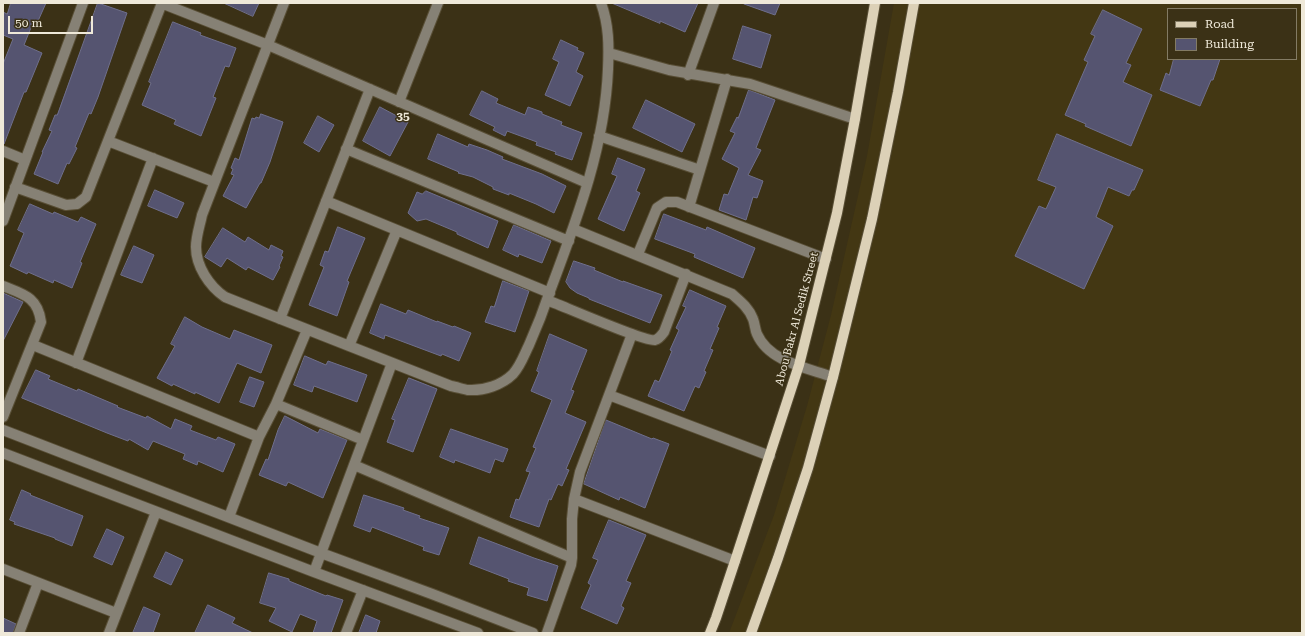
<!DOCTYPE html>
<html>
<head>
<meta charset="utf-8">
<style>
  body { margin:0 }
  #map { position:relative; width:1305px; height:636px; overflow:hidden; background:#3b3116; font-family:"Roboto Serif",serif }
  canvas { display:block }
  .frame { position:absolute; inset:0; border:4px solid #efe9d9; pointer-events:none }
  .legend { position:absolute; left:1167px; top:8px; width:130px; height:52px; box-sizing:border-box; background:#3b3116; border:1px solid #837b64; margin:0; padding:5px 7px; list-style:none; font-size:12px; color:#efe9d9 }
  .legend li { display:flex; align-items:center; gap:8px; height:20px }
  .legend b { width:20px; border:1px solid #837b64 }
  .scale { position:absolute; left:8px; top:16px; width:85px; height:18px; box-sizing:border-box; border:2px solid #efe9d9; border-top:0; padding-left:5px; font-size:12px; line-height:14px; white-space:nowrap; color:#efe9d9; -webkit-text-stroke:3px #3b3116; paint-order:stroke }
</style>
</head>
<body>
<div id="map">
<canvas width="1305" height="636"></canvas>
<div class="frame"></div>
<ul class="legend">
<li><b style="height:5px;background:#dcd1b7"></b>Road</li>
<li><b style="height:11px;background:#555470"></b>Building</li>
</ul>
<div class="scale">50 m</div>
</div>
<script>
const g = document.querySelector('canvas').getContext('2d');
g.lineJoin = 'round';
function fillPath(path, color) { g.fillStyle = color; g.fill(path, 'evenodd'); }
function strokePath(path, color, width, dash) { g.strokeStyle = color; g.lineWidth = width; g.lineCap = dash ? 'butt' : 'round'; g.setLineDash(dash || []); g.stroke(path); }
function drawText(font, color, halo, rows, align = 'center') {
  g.font = font + ' "Roboto Serif",serif'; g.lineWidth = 3; g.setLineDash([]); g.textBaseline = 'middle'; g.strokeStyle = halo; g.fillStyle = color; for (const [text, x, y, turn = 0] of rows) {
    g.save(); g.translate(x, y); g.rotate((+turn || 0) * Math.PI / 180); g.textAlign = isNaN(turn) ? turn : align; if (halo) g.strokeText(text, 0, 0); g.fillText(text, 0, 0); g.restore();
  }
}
fillPath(new Path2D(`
  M894,3H1302V633H729L774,515L807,406L831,315L867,156ZM1168,9H1296V59H1168Z`), '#433713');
const building = new Path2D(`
  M11,3H46L38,21L34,20L24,45L42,53L26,92H24L4,144L3,64L13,39L3,35V12L7,14Z
  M98,3L127,13L98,97L91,114L89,113L75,147L77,148L69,164L67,163L58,184L34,174L43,152H42L52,131L49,130L55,115H57Z
  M224,3H259L253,16Z
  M612,3H698L685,32L660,21V23Z
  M744,3H780L775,15L744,4Z
  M1103,10L1142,29L1126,63L1131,65L1123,82L1152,95L1131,146L1085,126L1086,124L1065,115L1088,62L1084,60L1095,36L1091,34Z
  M173,22L201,33L200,35L236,48L229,67L225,66L213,97L216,98L201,136L174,124L176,120L142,105L151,83L149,82Z
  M743,26L771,35L761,68L733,59Z
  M561,40L578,48L577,50L584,53L576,72L583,76L570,106L545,95L559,62L553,59Z
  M1174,59H1220L1213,80H1211L1200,106L1160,90L1166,73L1169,75Z
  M749,90L775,100L756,148L761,150L748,175L763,181L757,198L753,197L746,220L719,210L724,194L728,195L739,168L722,159L735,133L730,131L737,117L738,118Z
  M482,91L498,99L496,103L525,115L528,107L542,112V114L562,122L561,125L582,133L572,160L555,154L556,152L536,145L537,142L507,131L505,136L493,130L495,127L470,115Z
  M646,100L695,124L682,152L633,128Z
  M380,107L408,122L390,156L363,141Z
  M261,114L283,122L270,162L261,183H260L246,208L223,196L234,175L231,174L233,169L231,168L235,158L239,160L252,118L255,119L256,117L259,118Z
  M318,116L334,125L319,152L304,143Z
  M438,134L468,147L469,144L487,150L503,157L502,159L542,174L566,186L554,213L536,204L509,193V195L493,189V187L473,177L458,173L459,172L428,159Z
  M1057,134L1143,170L1134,190H1132L1129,196L1108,187L1096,217L1113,226L1084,289L1015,256L1039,206L1046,209L1056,187L1038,180Z
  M618,158L645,169L636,191L640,193L624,231L598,219L617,176L612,174Z
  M155,190L184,203L177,218L148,206Z
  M426,191L498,221L488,248L457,234V232L426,219L417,221L408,213L417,192L422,194Z
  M30,204L53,214L54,212L78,222L81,217L96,224L80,262L82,263L72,288L54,280L53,283L28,272L27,274L10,266L24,233L18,230Z
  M664,214L706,230L707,227L755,248L743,278L694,257L695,254L655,239Z
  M514,225L551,241L542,263L519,254L518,257L503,250Z
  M338,227L365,238L347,281L349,282L337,316L309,305L324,267L320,265L325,251L328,252Z
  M223,228L245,242L248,237L269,250L271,245L283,251L281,256L283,257L279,266L280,267L273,280L248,267L246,270L227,258L221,267L205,257Z
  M134,246L154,255L142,283L121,275Z
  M574,261L595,268L594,270L623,282V281L662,295L650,323L589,299V298L577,293L570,288L566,282Z
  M503,281L529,291L515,332L485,322L491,306L494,307Z
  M690,290L726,306L717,327L719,328L710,349L713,350L704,371L706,372L699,388L695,386L684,411L648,396L655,380L659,382L672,351L670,350L679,330L676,328L686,307L683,306Z
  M3,293L23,302L3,341Z
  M381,304L406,314L408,310L437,322V321L453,327L454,326L471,333L459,361L442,354L441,356L385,335L384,339L370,333Z
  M185,317L202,327L230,339L234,330L272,345L261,373L237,363L219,403L195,392V394L173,384L172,386L157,378L175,346L171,344Z
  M550,334L587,350L571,390L574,391L565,413L586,422L566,469L569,470L562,486L558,484L551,500L549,499L539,527L510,517L516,499L519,500L530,472L526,471L536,448L533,447L552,400L531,391L539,372L537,371Z
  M305,356L326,365L328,361L367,375L357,402L314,386L312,392L294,385Z
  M36,370L50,376L48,379L77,391L78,389L118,406L117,407L146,418L147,416L171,429L175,419L192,426L190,430L216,440L218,437L235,444L223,472L198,461L197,465L183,459L185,454L153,441L148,450L129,439L128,441L107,433L22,398Z
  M250,377L264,382L254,407L240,402Z
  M409,378L437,389L413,452L387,442L395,420L392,419Z
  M285,416L318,433L320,429L347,440L323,498L288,482L286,486L259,475L266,459L268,460L278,430Z
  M606,420L652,439L653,438L669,444L645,508L620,497L619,500L584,484Z
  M451,429L508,449L503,462L495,459L490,473L455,460L454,463L440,457Z
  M22,490L31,494L30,495L83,516L72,546L55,539V538L14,524L15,522L10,520Z
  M364,495L404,508L403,510L420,516L419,518L449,528L439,555L423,550L424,547L372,527L370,532L354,526Z
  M609,520L646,535L626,581L631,583L621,606L624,608L617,624L581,608L591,585L588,583L598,560L593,558Z
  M107,529L124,537L112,565L94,557Z
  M479,537L534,558L558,566L547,601L527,595L529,588L508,581L509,579L470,564Z
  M166,552L183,560L171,585L154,577Z
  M269,573L289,579V581L326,596L327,595L343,600L331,633H313L317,621L300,614L292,632L269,621L276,608L260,603Z
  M208,605L235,618L232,623L253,633H195Z
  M144,607L160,614L153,633H133Z
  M366,615L380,621L376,633H359Z
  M3,618L16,624L13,633H3Z`);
fillPath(building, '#555470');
strokePath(building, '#6f6f8c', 1);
const minor = new Path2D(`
  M161,3L268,45L587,183
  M284,3L202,215C200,225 196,236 196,247C196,266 209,286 225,297C230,299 235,301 240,303L451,386C456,387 463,389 468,390C484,391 502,385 513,374C521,365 524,355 529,345C537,327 544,309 550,291C577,219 605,146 608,69C609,46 609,25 601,3
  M609,53L669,70L750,84L855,119
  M688,75L714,3
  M399,102L438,3
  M599,136L700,170
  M108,141L214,182
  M346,149L569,241
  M3,151L25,160
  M15,187L66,205L77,204L86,197L162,3
  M326,201L550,293
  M689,207L727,79
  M3,221L83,3
  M573,229L732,294C740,301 749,308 753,319C755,324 755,330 757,334C769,362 808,368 833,377
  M638,254L657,208L666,202H677L826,259
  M3,286C23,294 38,297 41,322L3,417
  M547,300C563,306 645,342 655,340C659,339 661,336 664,332L686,274
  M280,319L370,89
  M33,345L259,437
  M349,346L397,230
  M76,363L153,158
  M609,395L770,456
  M276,404L363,440
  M3,430L321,553L432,594L533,633
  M3,453L314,572L478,633
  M354,465L572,558
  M574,499L735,561
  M229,517L259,437L276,404L307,330
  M3,569L116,613
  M314,572L392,363
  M19,633L38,583
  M109,633L156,512
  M346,633L363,590
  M547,633L571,565L572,558V519L574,499L580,472L632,334`);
const major = new Path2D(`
  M710,633L716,618L735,561L799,365L837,213L855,119L875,3
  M751,633L778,558L808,468L833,377L872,219L898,92L914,3`);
strokePath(minor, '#584e35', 12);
strokePath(major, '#584e35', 12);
strokePath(minor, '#868175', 10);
strokePath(major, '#dcd1b7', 10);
drawText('11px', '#efe9d9', '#3b3116', [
  ["Abou Bakr Al Sedik Street",797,319,-75]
]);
drawText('bold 12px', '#efe9d9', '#3b3116', [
  ["35",403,116]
]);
</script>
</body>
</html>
